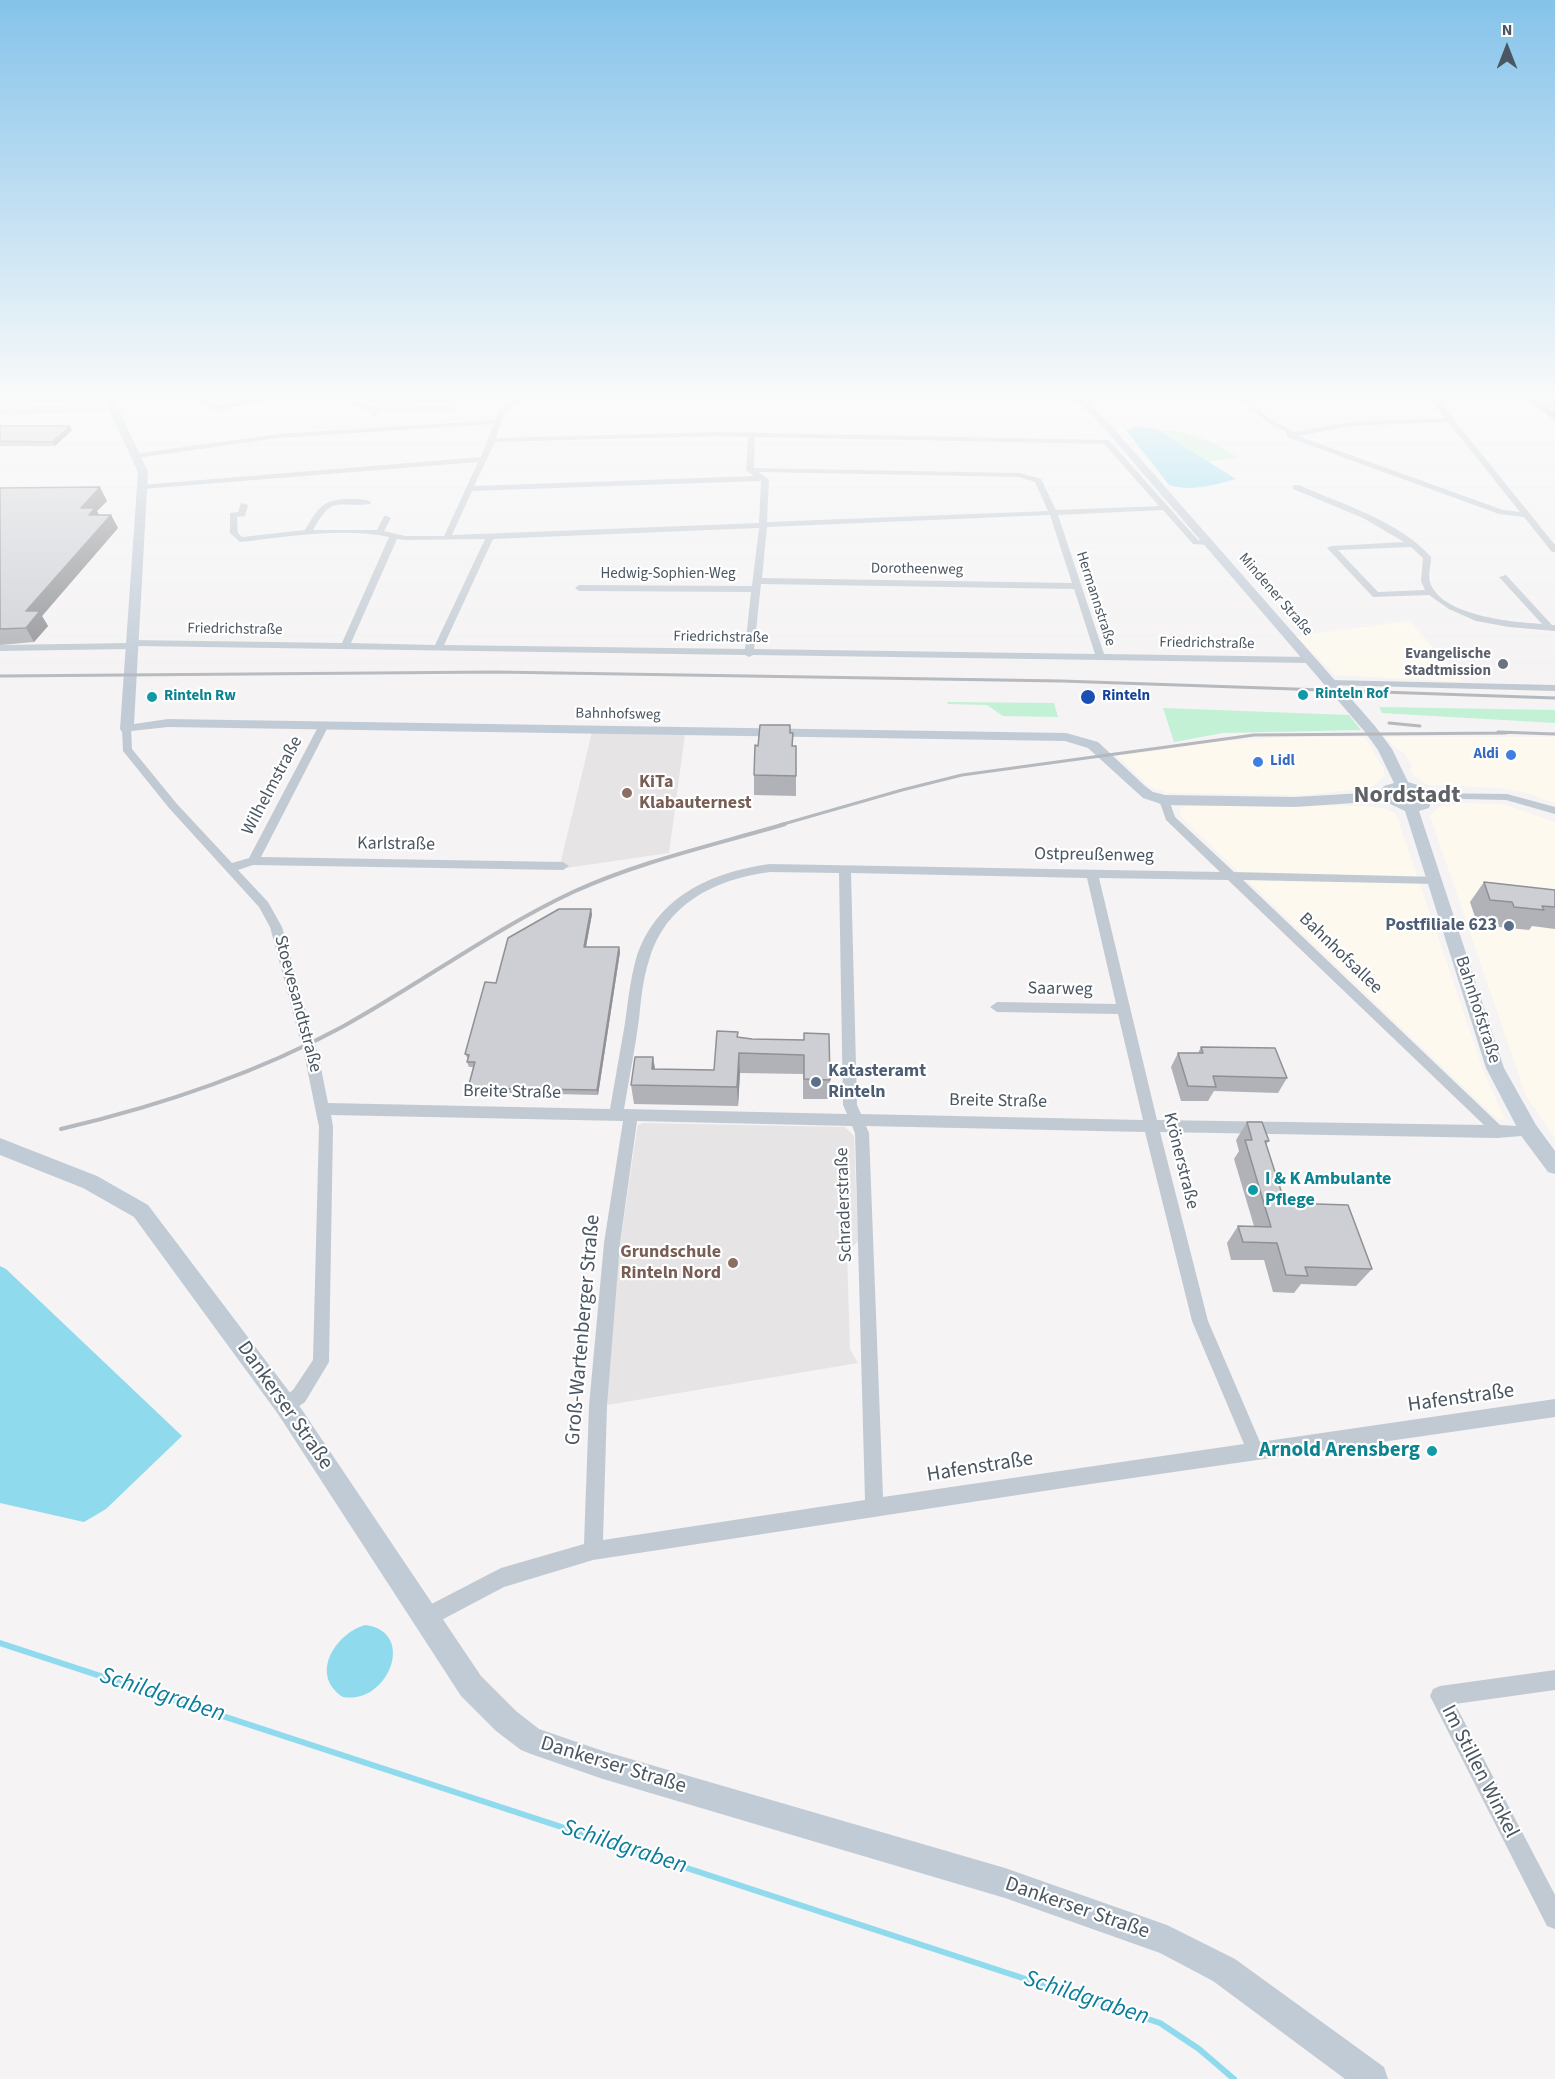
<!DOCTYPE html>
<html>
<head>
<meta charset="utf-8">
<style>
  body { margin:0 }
  #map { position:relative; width:1555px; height:2079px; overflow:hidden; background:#f5f3f3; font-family:"Source Sans 3",sans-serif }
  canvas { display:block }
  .north { position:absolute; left:1477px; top:18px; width:60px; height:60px; -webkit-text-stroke:4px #fff; paint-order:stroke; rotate:0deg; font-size:16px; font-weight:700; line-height:24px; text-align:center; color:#4a5661 }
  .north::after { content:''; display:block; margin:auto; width:21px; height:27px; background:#4a5661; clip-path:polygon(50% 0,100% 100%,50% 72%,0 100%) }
</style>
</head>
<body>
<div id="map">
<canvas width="1555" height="2079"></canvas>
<div class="north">N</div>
</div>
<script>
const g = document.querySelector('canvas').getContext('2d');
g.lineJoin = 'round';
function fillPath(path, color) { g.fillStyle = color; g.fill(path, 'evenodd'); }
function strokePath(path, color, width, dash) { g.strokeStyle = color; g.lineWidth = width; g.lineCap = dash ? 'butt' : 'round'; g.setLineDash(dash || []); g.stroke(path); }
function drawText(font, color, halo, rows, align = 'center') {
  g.font = font + ' "Source Sans 3",sans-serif'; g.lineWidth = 4.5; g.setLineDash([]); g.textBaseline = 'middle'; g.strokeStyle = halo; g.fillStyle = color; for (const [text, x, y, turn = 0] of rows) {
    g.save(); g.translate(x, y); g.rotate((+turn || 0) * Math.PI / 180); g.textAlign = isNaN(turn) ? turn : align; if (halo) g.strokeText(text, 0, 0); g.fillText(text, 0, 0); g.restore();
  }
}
fillPath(new Path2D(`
  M1409,621L1464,682L1335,675L1296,636Z
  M1285,737H1365L1383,768L1385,776L1370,788L1304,795L1168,793L1148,786L1118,756L1223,741Z
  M1385,737H1555V803L1527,793L1500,788L1428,785L1413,775L1410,770L1412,765L1403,752L1394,747Z
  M1464,803L1503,804L1555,822V1138L1526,1096L1430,816L1440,806Z
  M1185,806H1366L1385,809L1396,814L1485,1075L1505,1119L1498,1120L1181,817L1179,809Z`), '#fdf9ef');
fillPath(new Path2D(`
  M592,732L685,734L669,853L559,869Z
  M643,1123L845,1127L854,1136L858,1241L847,1253L850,1349L858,1363L607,1405L617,1265L637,1129L638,1125Z`), '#e6e4e5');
fillPath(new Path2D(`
  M0,405L110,407L104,411C69,411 35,416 0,415Z
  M1176,430L1215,443L1239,458L1208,461L1160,431Z
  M947,702L1054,703L1058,717L1003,716L987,705L948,704Z
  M1379,707L1555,710V723L1382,713Z
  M1163,708L1349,715L1361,730L1223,733L1174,742Z`), '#c3f1d5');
fillPath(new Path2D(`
  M1138,426L1157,429L1236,479C1215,485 1190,492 1169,485L1126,430Z
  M0,1266L6,1269L182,1436L106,1509L84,1522L0,1503Z
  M365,1625C417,1631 389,1705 343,1697C309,1675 335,1634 365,1625Z`), '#90daee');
strokePath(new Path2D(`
  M0,1643L1160,2023L1199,2049L1234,2079`), '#90daee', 6);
fillPath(new Path2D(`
  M196,395H203L212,404L220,406L272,395H285L220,410L208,407Z
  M342,395C354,395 363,406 376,407C400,409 427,406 451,406L454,408L451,410L379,411L374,417L371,415L372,410L356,406Z
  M522,395H530C504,413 506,406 496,438L719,432L1109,440L1198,540L1212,543L1208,545L1193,544L1163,510L1058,515L1104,654L1310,657L1315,660L1310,663L753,655L749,657L745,655L136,646L131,649L0,651V645L127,643L131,640L342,643L389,537C343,527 287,537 240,542L230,533V513L238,512L241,503L248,505L245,516L237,517L238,533L242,537L305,530C319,506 324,498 353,499C359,499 366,499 371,502L370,504C336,508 333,494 313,530H377L384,516H387L391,518L384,531L405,536H444L478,462L143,489L139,487L140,485L481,457L494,424L278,438L136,458H133V454L278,434L495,420C499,407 509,401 522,395ZM719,436L748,437L746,470L754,476L474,486L495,442ZM755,437L1104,444L1159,506L1056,510L1041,479L1020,473L754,468ZM759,472L1019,477L1035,482L1048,511L767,522L769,480ZM761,481L759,523L452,535L472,491ZM1050,515L1072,583L762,578L767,527ZM759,528L752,586L579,585L575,588L579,591L751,592L745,649L444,645L493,539ZM397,539L405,540L485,539L435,645L351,643ZM761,584L1074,589L1095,654L754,649Z
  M1236,395H1243L1271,420L1291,430L1293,432L1350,422L1445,418L1427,395H1434L1555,545V552H1552L1524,517L1499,514L1287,437L1286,432L1267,422ZM1448,422L1520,512L1503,510L1298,436L1350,426Z
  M1293,485H1299C1343,505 1398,520 1431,557C1431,566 1427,576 1431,585C1445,616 1512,622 1542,624L1499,577L1506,575L1552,625H1555V631L1509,627L1476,621L1449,609L1429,595L1373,597L1327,548L1331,546L1404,542L1363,518L1293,489ZM1411,547L1423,558L1421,581L1425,590L1378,592L1338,550Z
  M1330,680L1555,685V691L1327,685L1325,683Z
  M323,724L328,727L261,857L563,862L569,866L563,870L253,865L238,870L268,902L282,927L319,1058L328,1103L610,1109C615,1080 620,1052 625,1023C628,1002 630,980 636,959C655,898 710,872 770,864L1220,872L1166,820L1159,800L1164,797L1169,800L1175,817L1234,872L1439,877L1441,880L1435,884L1243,880L1500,1125L1534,1127L1536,1131L1534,1135L1497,1138L1160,1132L1208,1321L1260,1442L1555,1399V1417L1070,1487L593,1560L504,1587L432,1625L425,1628L418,1625L415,1618L418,1611L501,1568L584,1544L589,1406L604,1243L623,1121L331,1115L333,1127L329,1362L305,1402L286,1415L280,1412L277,1406L280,1400L293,1390L313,1360L319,1127L305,1058L270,927L259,907L169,808L123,751L122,729L127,726L131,727L132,749L177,804L232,863L249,858L318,727ZM770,872L839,873L843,1105L847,1114L624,1109C629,1079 635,1049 639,1019C641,999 643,979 649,960C665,904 715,879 770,872ZM851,873L1087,878L1116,1004L997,1002L990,1007L997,1012L1118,1014L1143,1120L861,1114L857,1105ZM1099,878L1228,880L1484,1125L1157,1120ZM637,1121L852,1126L855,1133L865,1500L603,1540L607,1406L620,1243ZM866,1126L1145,1132L1192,1321L1244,1444L883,1497L869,1133Z
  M1425,793L1507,794L1555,807V814L1506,800L1421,798V794Z
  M1555,1670V1690L1455,1704L1555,1895V1929L1547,1926L1430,1696L1433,1689L1440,1686Z`), '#c1cad2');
fillPath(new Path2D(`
  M108,395H116L119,410L148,472L134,724L168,719L1066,733L1098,742L1145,786L1153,792L1165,795L1295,797L1380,792L1384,786L1394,783L1378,750L1365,732L1103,427L1072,395H1081L1109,423L1375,726L1392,749L1408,782L1421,786L1433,799L1429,808L1419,811L1504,1068L1536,1125L1555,1151V1174L1548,1172L1522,1137L1486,1068L1405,811L1384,801L1295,807L1164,805L1143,798L1088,748L1065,741L168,727L122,732L120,729L138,472L109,410ZM1402,790L1411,792L1418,802L1412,803L1397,797L1395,792Z
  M0,1138L97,1176L148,1205L294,1398L481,1676L516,1711L539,1729L603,1751L1005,1868L1167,1925L1235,1959L1384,2067L1388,2079H1345L1213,1981L1160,1953L1005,1898L603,1779L531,1754L521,1750L496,1731L461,1696L278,1414L134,1217L83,1188L0,1155Z`), '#c1cbd6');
strokePath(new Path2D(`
  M0,676L496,672L1062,681L1555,698
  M1389,723L1420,726
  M1498,732L1555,734
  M780,825L902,790L962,775L1254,735L1506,733`), '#b5b8bd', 3);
strokePath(new Path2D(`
  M61,1129C159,1106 253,1075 342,1027C420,984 492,930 573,892C641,861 714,845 785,824`), '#b5b8bd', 4);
fillPath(new Path2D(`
  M1534,399H1555V421L1532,403Z
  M0,426L72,430L55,446H0Z
  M0,488L107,501L97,511L99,515H111L118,528L42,616L48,626L34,642L0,645Z
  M790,733L793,746H796V796L754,795V775Z
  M1484,882L1555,890V929L1532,926L1529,930L1499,927L1498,922L1476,920L1470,902Z
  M592,914L586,947H619L620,952L598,1095L470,1092L468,1088L473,1067H469L467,1062L468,1059L465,1054L496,983Z
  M738,1037L752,1039L804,1040L830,1080L829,1099H803V1074L740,1073L738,1106L634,1104L631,1085L653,1057L655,1069L714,1070Z
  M1201,1047L1287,1078L1278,1093L1214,1091L1208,1101H1181L1171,1067L1178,1053H1198Z
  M1247,1122L1269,1141L1266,1144L1285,1203L1372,1269L1356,1286L1301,1284L1294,1293L1273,1292L1264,1260H1231L1227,1243L1238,1226H1254L1234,1159L1239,1151L1236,1140Z`), '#b0b2b7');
fillPath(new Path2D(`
  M70,426L72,430L55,446L52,442Z
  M100,487L107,501L97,511L102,522L96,529L81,508Z
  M111,515L118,528L42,616L48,626L34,642L26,628V611Z
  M591,909L592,914L585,952L584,947Z
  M619,947L620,952L598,1095L597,1090Z
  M739,1053L740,1073L738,1106L737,1087Z
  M653,1057L656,1076L652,1069Z`), '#909195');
const building = new Path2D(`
  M1534,399H1555V416Z
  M0,426H70L52,442L0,441Z
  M100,487L81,508H95L89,515H111L26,611H40L26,628L0,629V488Z
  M760,725H790V733H793L792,746H796V776L754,775L755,745L758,746Z
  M1484,882L1555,890V907L1542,906L1544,910L1514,907L1512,902L1490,900Z
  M559,909H591L584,947H619L597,1090L468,1088L475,1062H467L469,1055L465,1054L485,982L496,983L508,938Z
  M717,1031L738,1032L737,1037L752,1039L804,1040V1033L829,1034L830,1080L804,1079V1055L739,1053L737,1087L631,1085L635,1057H653L652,1069L714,1070Z
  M1201,1047L1275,1048L1287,1078L1213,1076L1216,1087L1188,1086L1178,1053H1203Z
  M1247,1122H1262L1269,1141H1265L1285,1203L1348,1205L1372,1269L1305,1267L1308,1276L1286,1275L1277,1243L1243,1242L1238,1226L1271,1227L1245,1140H1252Z`);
fillPath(building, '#cdcfd5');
strokePath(building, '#909195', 1.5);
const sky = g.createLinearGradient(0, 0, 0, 686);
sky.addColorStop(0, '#85c3ea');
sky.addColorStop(0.58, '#fafafa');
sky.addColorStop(1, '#fafafa00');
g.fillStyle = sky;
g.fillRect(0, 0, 1555, 686);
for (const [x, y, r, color] of [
  [1503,664,6,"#6b7280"],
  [1303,695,6,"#0f9aa8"],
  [152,697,6,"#0f9aa8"],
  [1088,697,8,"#1a4fb4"],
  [1511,755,6,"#3f7fe0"],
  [1258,762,6,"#3f7fe0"],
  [627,793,6,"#8d6e63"],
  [1509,926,6,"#5c6f8a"],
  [816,1082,6,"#5c6f8a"],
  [1253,1190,6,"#0f9aa8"],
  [733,1263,6,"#8d6e63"],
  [1432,1451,6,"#0f9aa8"]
]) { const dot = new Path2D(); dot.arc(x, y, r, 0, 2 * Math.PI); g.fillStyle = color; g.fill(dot); strokePath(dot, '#fff', 2); }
drawText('15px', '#4a5661', '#fff', [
  ["Dorotheenweg",917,570,1],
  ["Hedwig-Sophien-Weg",668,575],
  ["Mindener Straße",1275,595,49],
  ["Hermannstraße",1095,599,72],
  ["Friedrichstraße",235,630,1],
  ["Friedrichstraße",721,638,1],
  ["Friedrichstraße",1207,644,1],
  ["Bahnhofsweg",618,715,1]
]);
drawText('bold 15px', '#5b616d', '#fff', [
  ["Evangelische",1491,655],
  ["Stadtmission",1491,672]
], 'right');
drawText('bold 15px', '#0d838f', '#fff', [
  ["Rinteln Rof",1315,695],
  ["Rinteln Rw",164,697]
], 'left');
drawText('bold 15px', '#164399', '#fff', [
  ["Rinteln",1102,697]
], 'left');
drawText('bold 15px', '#366cbe', '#fff', [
  ["Aldi",1499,755],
  ["Lidl",1270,762,"left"]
], 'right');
drawText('bold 18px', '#785e54', '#fff', [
  ["KiTa",639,783],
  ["Klabauternest",639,804],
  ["Grundschule",721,1253,"right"],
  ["Rinteln Nord",721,1274,"right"]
], 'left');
drawText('18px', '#4a5661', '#fff', [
  ["Wilhelmstraße",273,786,-62],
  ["Karlstraße",396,845,1],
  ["Ostpreußenweg",1094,856,1],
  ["Bahnhofsallee",1340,954,44],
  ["Saarweg",1060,990,1],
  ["Stoevesandtstraße",297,1004,75],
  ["Bahnhofstraße",1477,1010,72],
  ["Breite Straße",512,1093,1],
  ["Breite Straße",998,1102,1],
  ["Krönerstraße",1180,1161,76],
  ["Schraderstraße",845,1205,-92]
]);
drawText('bold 18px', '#4e5e75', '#fff', [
  ["Postfiliale 623",1497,926],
  ["Katasteramt",828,1072,"left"],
  ["Rinteln",828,1093,"left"]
], 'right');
drawText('bold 18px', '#0d838f', '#fff', [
  ["I & K Ambulante",1265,1180],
  ["Pflege",1265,1201]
], 'left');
drawText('21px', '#4a5661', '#fff', [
  ["Groß-Wartenberger Straße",584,1330,-85],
  ["Hafenstraße",1461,1399,-8],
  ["Dankerser Straße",284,1406,55],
  ["Hafenstraße",980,1468,-9],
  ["Dankerser Straße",613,1766,17],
  ["Im Stillen Winkel",1479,1772,63],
  ["Dankerser Straße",1077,1909,19]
]);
drawText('bold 21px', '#0d838f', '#fff', [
  ["Arnold Arensberg",1420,1451]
], 'right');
drawText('bold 24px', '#5f6368', '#fff', [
  ["Nordstadt",1407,797]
]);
drawText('italic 24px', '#0c7c9b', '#fff', [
  ["Schildgraben",162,1696,18],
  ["Schildgraben",624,1848,18],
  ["Schildgraben",1086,1999,18]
]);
</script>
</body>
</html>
